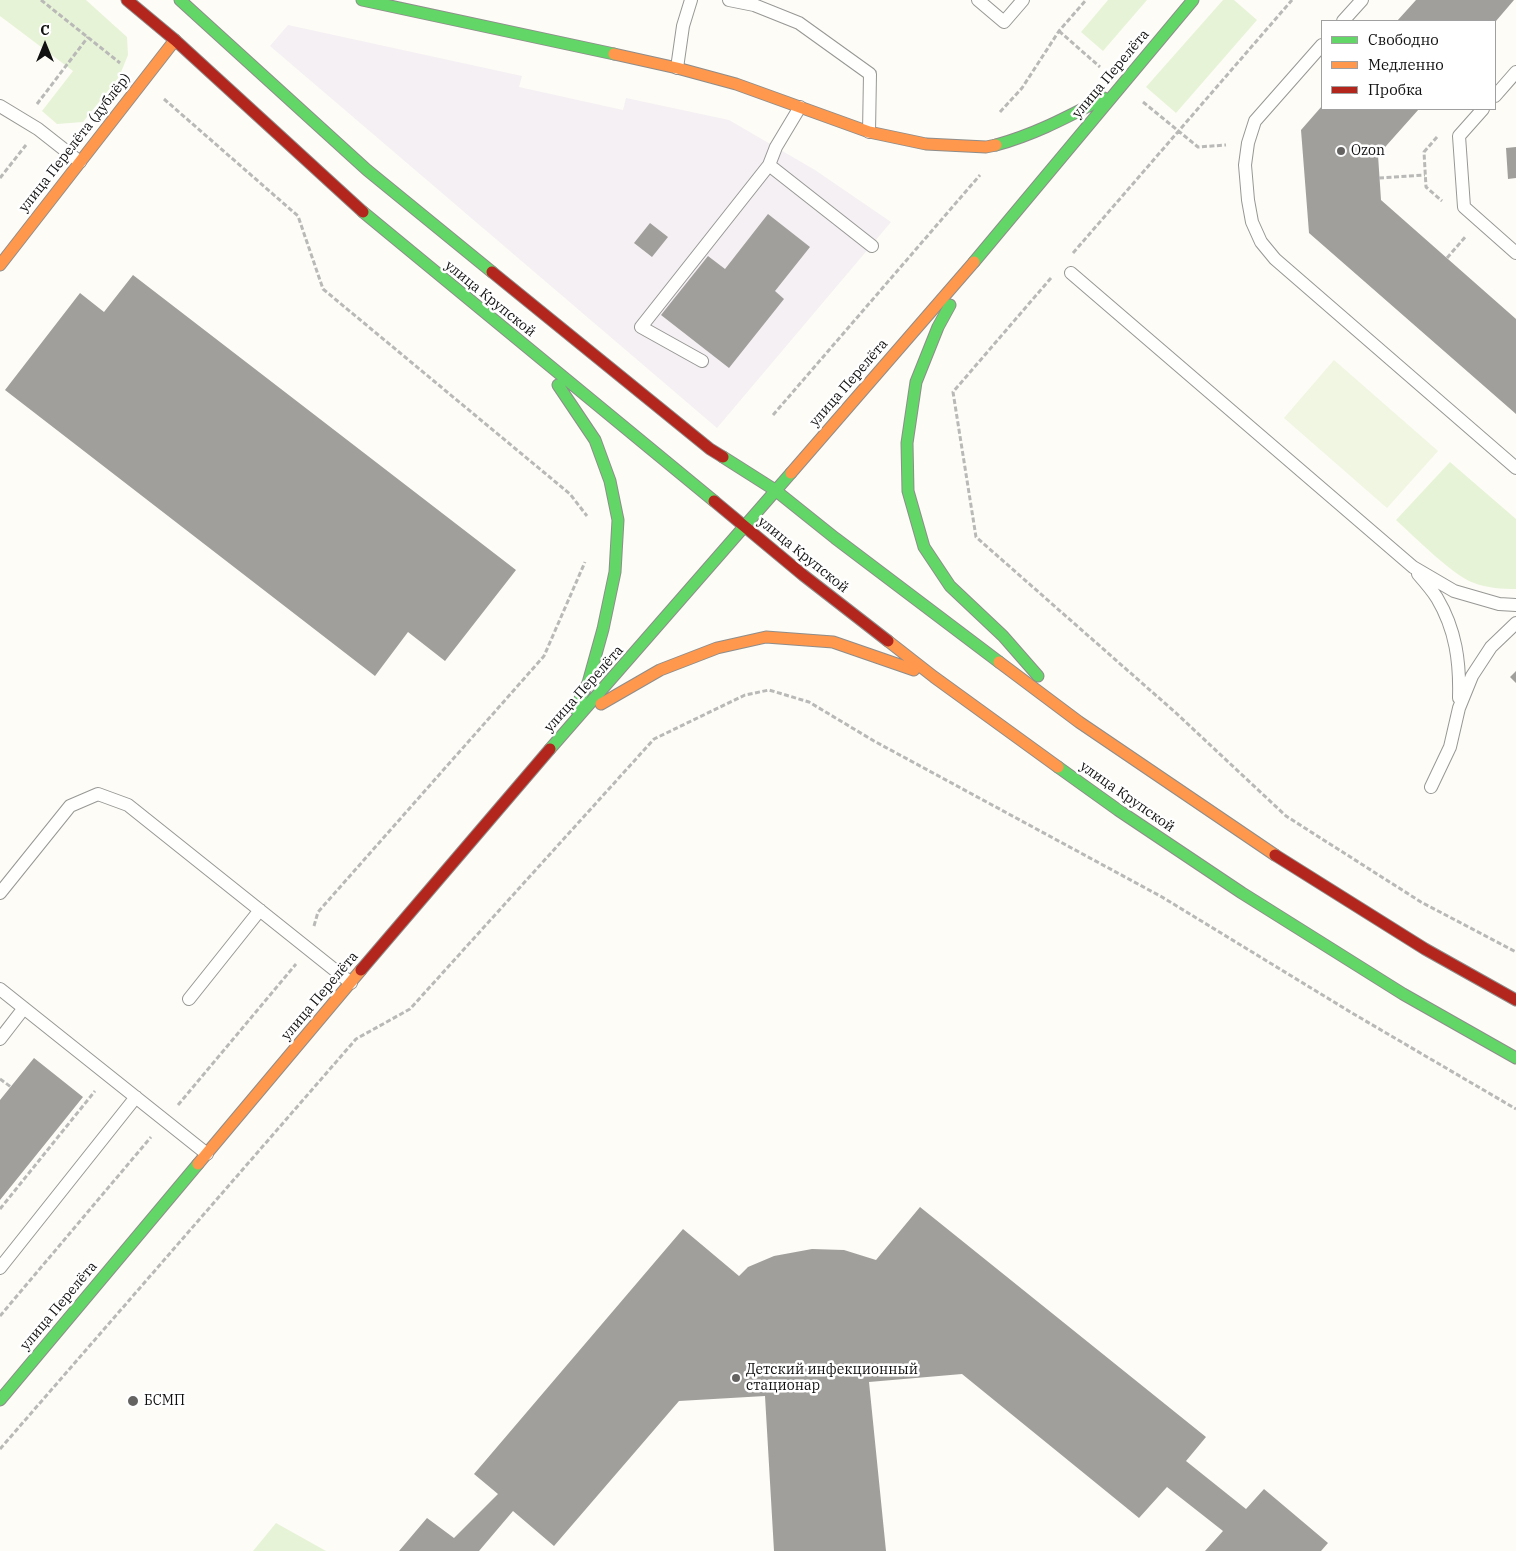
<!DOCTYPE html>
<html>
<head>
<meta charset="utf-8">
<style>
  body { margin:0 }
  #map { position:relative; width:1516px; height:1551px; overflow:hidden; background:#fdfcf7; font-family:"IBM Plex Serif",serif }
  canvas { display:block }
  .legend { position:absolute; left:1321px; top:20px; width:175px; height:90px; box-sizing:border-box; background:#fff; border:1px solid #a0a0a0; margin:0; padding:6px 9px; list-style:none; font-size:15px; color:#111 }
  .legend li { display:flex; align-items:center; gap:10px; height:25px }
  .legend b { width:25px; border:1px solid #a0a0a0 }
  .north { position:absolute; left:20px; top:20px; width:50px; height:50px; -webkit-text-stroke:4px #fff; paint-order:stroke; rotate:0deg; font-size:14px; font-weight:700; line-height:20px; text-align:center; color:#111 }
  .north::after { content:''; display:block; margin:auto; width:18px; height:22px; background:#111; clip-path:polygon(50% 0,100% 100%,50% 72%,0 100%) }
</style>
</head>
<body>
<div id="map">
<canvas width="1516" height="1551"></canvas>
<ul class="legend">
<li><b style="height:6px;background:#63d668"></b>Свободно</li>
<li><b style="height:6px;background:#ff974d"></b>Медленно</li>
<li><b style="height:6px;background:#b3261e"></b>Пробка</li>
</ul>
<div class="north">С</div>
</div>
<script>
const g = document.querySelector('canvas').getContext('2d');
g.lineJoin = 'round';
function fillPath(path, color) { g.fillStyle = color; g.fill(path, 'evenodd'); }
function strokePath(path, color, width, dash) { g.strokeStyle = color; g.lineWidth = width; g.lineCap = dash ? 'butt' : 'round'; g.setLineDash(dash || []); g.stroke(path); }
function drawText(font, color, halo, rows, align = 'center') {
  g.font = font + ' "IBM Plex Serif",serif'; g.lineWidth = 5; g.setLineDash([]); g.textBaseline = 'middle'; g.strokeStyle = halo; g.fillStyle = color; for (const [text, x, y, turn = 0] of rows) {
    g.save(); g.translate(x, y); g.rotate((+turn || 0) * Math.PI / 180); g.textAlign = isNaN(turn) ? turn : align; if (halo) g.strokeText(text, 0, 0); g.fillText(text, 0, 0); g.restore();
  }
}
fillPath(new Path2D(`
  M288,25L522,76L519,87L623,110L626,98L729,120L815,170L891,222L717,428L270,46Z`), '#f5f0f3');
fillPath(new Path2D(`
  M0,0H86L127,37L128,55L119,77L83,122L57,124L42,111L73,71L0,16Z
  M1108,0H1147L1103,51L1081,32Z
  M1223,0H1234L1257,20L1176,113L1146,87Z
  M1450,462L1516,519V589C1502,589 1487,588 1474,583C1452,575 1415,537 1396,520Z
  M276,1523L326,1551H253Z`), '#e7f3d7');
fillPath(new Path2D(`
  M1334,360L1438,451L1387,508L1284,418Z`), '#f0f6e1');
fillPath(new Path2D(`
  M1416,0H1514L1496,21H1397Z
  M1322,106V109H1419L1378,155L1381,200L1516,319V414L1309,233L1301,130Z
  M1516,147V178L1508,179L1506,148Z
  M768,214L810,247L775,291L784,299L729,368L661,315L708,256L725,269Z
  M650,223L668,237L652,257L634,243Z
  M133,275L516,570L445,661L408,632L375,676L5,390L80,293L104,312Z
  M1516,671V683L1510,677Z
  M34,1058L83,1097L0,1200V1100Z
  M920,1207L1206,1437L1186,1461L1246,1509L1264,1489L1328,1543L1321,1551H1205L1223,1531L1167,1487L1139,1518L962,1374L869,1382L886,1551H774L765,1396L679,1401L554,1546L513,1511L479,1551H399L427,1518L454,1538L498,1494L474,1474L683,1229L739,1276L748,1267L774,1256L812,1249L844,1250L876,1260Z`), '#a19f9c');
const lane = new Path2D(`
  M729,0L754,5L799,23L870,74L869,132
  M978,0L1004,22L1023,0
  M1343,21L1362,0
  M1322,45L1255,121L1248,143L1245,165L1248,200L1252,222L1261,242L1275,259L1516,468
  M677,68L683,26L691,0
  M1495,96L1516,72
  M0,106L38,129L80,162
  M1483,109L1459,136L1464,207L1516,253
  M769,165L776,147L800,107
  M1071,273L1413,567L1454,591L1499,604L1516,605
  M702,361L641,327L769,165L872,246
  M1418,574C1425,582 1432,590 1437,598C1456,630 1460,662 1459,698
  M1431,787L1450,747L1459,708L1472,676L1491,647L1516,623
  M0,893L70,806L98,794L128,805L351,983
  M0,989L207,1154
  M189,999L260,910
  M0,1039L24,1008
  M0,1268L136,1097`);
const fast = new Path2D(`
  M180,0L367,170L492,272
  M362,0L614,54
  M996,145C1036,134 1067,117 1104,98
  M363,212L714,501
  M974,262L1193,0
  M950,305L938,327L916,382L907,443L908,491L924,547L950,586L1003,636L1038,676
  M558,385L595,440L610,481L618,520L615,572L603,629L588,683L575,709
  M723,457L775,490L835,538L999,662
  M550,749L791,473
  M1058,767L1118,810L1242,893L1403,994L1516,1058
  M0,1400L198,1164`);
const slow = new Path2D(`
  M614,54L677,68L736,84L869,132L926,144L986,147L996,145
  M0,265L175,40
  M791,473L974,262
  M888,641L934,677L1058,767
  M999,662L1079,722L1275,855
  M601,704L660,670L717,648L766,637L833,642L914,670
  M198,1164L361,970`);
const jam = new Path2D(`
  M127,0L175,40L363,212
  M492,272L710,449L723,457
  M714,501L803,575L888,641
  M1275,855L1425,949L1516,1000
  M361,970L550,749`);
strokePath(lane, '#979795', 14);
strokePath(fast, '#8e8d8b', 13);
strokePath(slow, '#8e8d8b', 13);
strokePath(jam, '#8e8d8b', 13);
strokePath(new Path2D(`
  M41,0L120,63
  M1059,31L1100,67
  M164,99L298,216L323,289L570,494L587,516
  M1143,102L1198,147L1226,145
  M37,104L88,37
  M1000,112L1022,88L1059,31L1086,0
  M1437,137L1424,152L1426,187L1442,201
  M0,178L26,145
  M1379,178L1425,175
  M1073,253L1292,0
  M1447,258L1466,236
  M1051,278L953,392L976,537L1176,713L1286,816L1421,902L1516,952
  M773,415L980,175
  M314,926L318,912L544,656L585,562
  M0,1079L11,1087
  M178,1105L296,964
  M0,1209L95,1091
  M0,1316L151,1137
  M0,1449L356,1039L410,1009L654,739L745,695L769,690L809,702L874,741L1162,897L1352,1013L1516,1109`), '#b9b9b8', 3, [5, 2.5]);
strokePath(lane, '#fffffe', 12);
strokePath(fast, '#63d668', 11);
strokePath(slow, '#ff974d', 11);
strokePath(jam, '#b3261e', 11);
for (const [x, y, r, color] of [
  [1341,151,5,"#646362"],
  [736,1378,5,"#646362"],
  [133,1401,6,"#646362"]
]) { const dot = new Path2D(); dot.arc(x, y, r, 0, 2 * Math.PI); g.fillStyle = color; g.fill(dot); strokePath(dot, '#fff', 2); }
drawText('14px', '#111', '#fff', [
  ["улица Перелёта",1111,74,-50],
  ["улица Перелёта (дублёр)",75,143,-52],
  ["улица Крупской",490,299,39],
  ["улица Перелёта",849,383,-49],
  ["улица Крупской",803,555,39],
  ["улица Перелёта",584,689,-48],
  ["улица Крупской",1127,797,35],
  ["улица Перелёта",320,996,-50],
  ["улица Перелёта",59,1306,-50]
]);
drawText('14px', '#111', '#fff', [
  ["Ozon",1351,151],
  ["Детский инфекционный",746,1370],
  ["стационар",746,1386],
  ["БСМП",144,1401]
], 'left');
</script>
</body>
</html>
